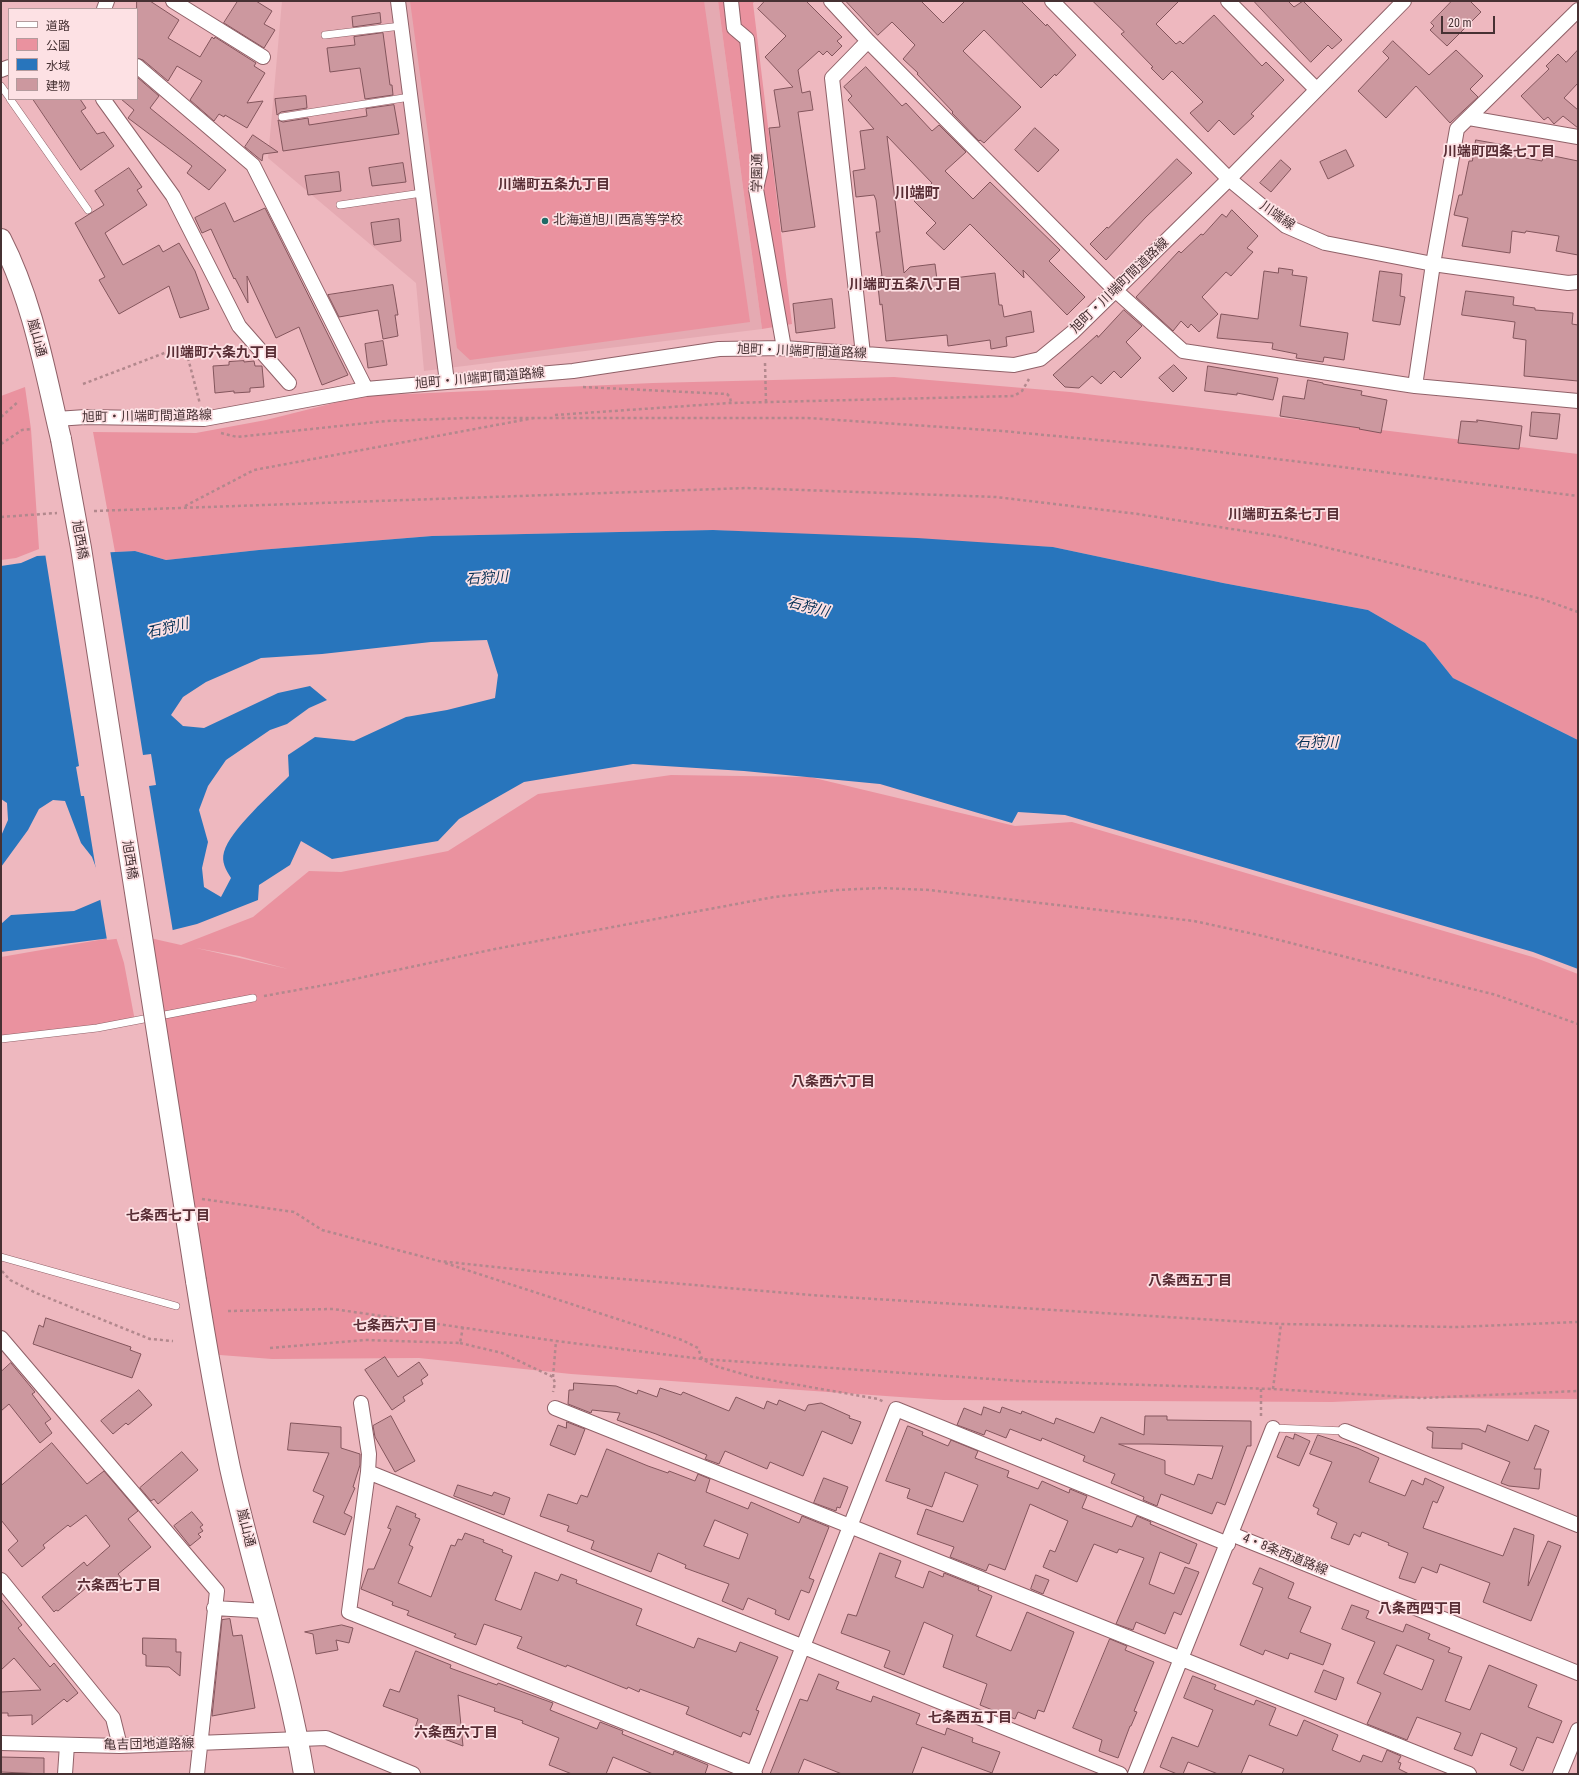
<!DOCTYPE html>
<html>
<head>
<meta charset="utf-8">
<style>
  body { margin:0 }
  #map { position:relative; width:1579px; height:1775px; overflow:hidden; background:#eeb8bf; font-family:"Roboto Condensed","Noto Sans JP",sans-serif }
  canvas { display:block }
  .frame { position:absolute; inset:0; border:2px solid #463133; pointer-events:none }
  .legend { position:absolute; left:8px; top:8px; width:130px; height:92px; box-sizing:border-box; background:#fde1e4; border:1px solid #b49b9d; margin:0; padding:5px 7px; list-style:none; font-size:12px; color:#463133 }
  .legend li { display:flex; align-items:center; gap:8px; height:20px }
  .legend b { width:20px; border:1px solid #b49b9d }
  .scale { position:absolute; left:1441px; top:16px; width:54px; height:18px; box-sizing:border-box; border:2px solid #463133; border-top:0; padding-left:5px; font-size:12px; line-height:14px; white-space:nowrap; color:#463133; -webkit-text-stroke:3px #fde1e4; paint-order:stroke }
</style>
</head>
<body>
<div id="map">
<canvas width="1579" height="1775"></canvas>
<div class="frame"></div>
<ul class="legend">
<li><b style="height:5px;background:#fff"></b>道路</li>
<li><b style="height:11px;background:#ea929f"></b>公園</li>
<li><b style="height:11px;background:#2875bc"></b>水域</li>
<li><b style="height:11px;background:#cc989f"></b>建物</li>
</ul>
<div class="scale">20 m</div>
</div>
<script>
const g = document.querySelector('canvas').getContext('2d');
g.lineJoin = 'round';
function fillPath(path, color) { g.fillStyle = color; g.fill(path, 'evenodd'); }
function strokePath(path, color, width, dash) { g.strokeStyle = color; g.lineWidth = width; g.lineCap = dash ? 'butt' : 'round'; g.setLineDash(dash || []); g.stroke(path); }
function drawText(font, color, halo, rows, align = 'center') {
  g.font = font + ' "Roboto Condensed","Noto Sans JP",sans-serif'; g.lineWidth = 3.5; g.setLineDash([]); g.textBaseline = 'middle'; g.strokeStyle = halo; g.fillStyle = color; for (const [text, x, y, turn = 0] of rows) {
    g.save(); g.translate(x, y); g.rotate((+turn || 0) * Math.PI / 180); g.textAlign = isNaN(turn) ? turn : align; if (halo) g.strokeText(text, 0, 0); g.fillText(text, 0, 0); g.restore();
  }
}
fillPath(new Path2D(`
  M282,1H718L762,329L424,371L416,283L268,158Z`), '#e5aab2');
fillPath(new Path2D(`
  M410,1H704L750,322L470,360L457,348Z
  M718,1H755L753,3L792,324L762,329Z
  M894,377L1070,392L1578,454V740L1453,678L1425,643L1368,610L1223,583L1053,547L713,530L432,536L259,550L166,560L135,551L115,552L93,432L196,433L266,420L362,396L653,383Z
  M25,387L31,429L39,549L16,558L1,560V396Z
  M671,775L810,777L1015,826L1072,822L1536,958L1578,974V1399L1422,1398L1332,1402L943,1400L571,1374L419,1358L272,1359L207,1354L141,936L181,945L253,917L309,871L341,872L448,851L538,794ZM196,948L239,956L288,969Z
  M116,937L124,963L135,1021L1,1039V957Z`), '#ea929f');
fillPath(new Path2D(`
  M713,530L917,538L1053,547L1223,583L1368,610L1425,643L1453,678L1578,740V969L1533,952L1065,815L1018,812L1012,823L880,784L744,771L633,764L524,782L459,819L438,841L332,859L301,841L290,865L259,885L258,900L197,924L173,930L1,952V924L11,915L74,911L107,897L92,857L81,843L65,801L53,800L39,809L28,830L1,867V836L8,820L7,803L1,799V566L21,563L37,556L135,551L166,560L259,550L432,536ZM487,640L498,675L495,698L447,710L406,717L354,741L315,737L288,755L289,776C272,793 230,830 224,852C221,862 226,870 231,878L221,897L204,887L202,868L208,842L199,810L208,786L226,760L270,730L287,724L309,708L327,700L310,686L278,693L204,728L183,726L171,715L183,697L206,682L261,658L322,654L431,642Z`), '#2875bc');
fillPath(new Path2D(`
  M110,550L143,755L151,754L156,785L149,786L173,932L107,940L100,898L104,896L97,876L84,796H81L76,767L79,766L45,553Z`), '#eeb8bf');
const building = new Path2D(`
  M137,1H150L179,20L168,38L200,57L212,37L214,39L215,37L256,63L254,66L265,73L247,103L263,101L247,128L225,115L224,117L219,114L214,121L190,100L202,81L177,66L168,81L143,60L137,58Z
  M238,1H256L272,11L264,24L275,30L264,48L224,23Z
  M765,1H806L842,37L837,41L842,46L832,56L827,51L823,55L819,51L798,70L802,93L810,91L813,110L798,112L815,227L782,232L769,128L780,127L774,90L793,87L765,57L786,36L758,9Z
  M846,1H921L943,23L965,1H1021L1046,26L1047,24L1076,55L1056,76L1055,74L1041,88L984,30L963,51L1021,107L984,143L980,140L979,141L952,113L953,112L917,74L918,73L903,59L915,45L892,22L878,35Z
  M1093,1H1179L1156,24L1176,44L1180,41L1183,44L1214,15L1262,66L1266,62L1284,80L1251,114L1254,116L1234,135L1219,120L1208,132L1190,113L1203,102L1172,71L1163,80L1151,68L1153,67L1121,34L1124,32Z
  M1254,1H1288L1294,7L1303,1L1342,40L1332,49L1328,45L1311,62Z
  M1452,1H1470L1481,12L1447,46L1430,30L1434,26L1431,23Z
  M380,13L381,23L353,27L352,17Z
  M383,33L390,85H392L393,95L365,99L360,68L330,72L327,48L355,45L354,37Z
  M1393,41L1429,75L1456,50L1483,76L1470,89L1478,97L1450,123L1416,86L1386,118L1358,91L1389,58L1383,52Z
  M1578,50V83L1564,98L1578,110V128L1563,116L1554,124L1548,117L1544,120L1521,96L1549,69L1546,66L1558,54L1566,62Z
  M866,67L902,106L906,103L932,131L939,125L966,152L945,171L973,199L990,182L1060,250L1049,261L1085,297L1067,315L1023,270L1024,278L970,224L944,250L926,233L936,223L914,201L932,183L887,136L904,273L910,267L935,264L937,280L995,273L999,305H1002L1004,317L1031,311L1034,332L1006,337L1007,346L991,349L990,340L948,346L947,335L886,341L882,304L880,305L877,277L882,276L876,232H880L876,200L874,195L856,197L853,171L865,169L860,131L874,129L848,100L852,96L844,87Z
  M137,77L159,96L150,108L226,170L209,190L187,173L192,166L128,118L134,110L121,99H137Z
  M306,96L307,108L281,112L277,115L275,99Z
  M33,99H80L86,108L81,111L97,134L104,132L114,146L81,170Z
  M394,105L399,134L283,151L278,120L283,122L308,118L309,125L367,116L366,109Z
  M1035,128L1059,150L1038,172L1015,150Z
  M253,135L278,152L263,154L262,161L245,147Z
  M1476,140L1504,145L1503,154L1542,161L1544,154L1578,161V255L1556,251L1559,236L1526,231L1525,233L1512,231L1510,253L1462,246L1468,218L1454,215L1459,195H1462L1469,161H1472Z
  M1346,150L1354,166L1328,179L1320,162Z
  M1177,159L1192,173L1146,217L1106,260L1090,244L1107,227L1108,228Z
  M1281,160L1291,169L1271,192L1260,183Z
  M403,163L406,182L372,186L369,168Z
  M129,168L142,187L137,190L147,205L105,233L123,265L159,245L163,252L179,243L195,271L209,309L180,318L169,286L119,314L99,280L105,277L75,223L104,205L95,191Z
  M339,172L341,191L308,195L305,176Z
  M225,203L234,222L265,208L348,375L322,385L299,327L276,338L247,276L248,303L235,278L234,279L211,229L202,233L195,218Z
  M1232,210L1258,236L1247,248L1253,252L1231,276L1226,272L1202,297L1218,314L1199,332L1191,324L1188,328L1181,321L1173,331L1136,297L1179,251L1181,253L1201,234L1203,235L1222,214L1226,217Z
  M399,219L401,241L374,245L371,223Z
  M1279,268L1293,270L1292,275L1307,277L1300,326L1348,333L1344,360L1324,357L1323,362L1296,358L1297,354L1272,349L1273,343L1217,338L1221,314L1258,319L1264,271L1278,273Z
  M1380,271L1402,274L1400,296L1405,297L1400,325L1373,321Z
  M393,285L398,315H395L398,336L383,339L378,310L339,317L328,295Z
  M1466,291L1514,297L1513,305L1535,308V310L1573,313L1572,324L1578,325V381L1524,376L1526,340L1513,338L1515,322L1462,315Z
  M832,299L835,328L796,333L793,304Z
  M1124,310L1142,326L1126,342L1141,358L1121,378L1114,371L1101,384L1092,376L1079,388L1065,387L1053,375L1097,335L1098,337Z
  M383,341L387,365L368,368L365,344Z
  M244,361V362L254,361L255,366H262L264,387L250,388V392L234,393V391L215,393L213,366L229,365V362Z
  M1174,365L1187,378L1173,392L1159,378Z
  M1208,366L1278,378L1273,400L1237,393V395L1205,391Z
  M1308,380L1323,383V384L1362,391L1361,395L1387,400L1381,433L1359,429L1360,428L1280,416L1283,396L1304,399Z
  M1532,412L1560,414L1557,439L1530,436Z
  M1477,420L1522,426L1519,449L1458,443L1461,421L1477,422Z
  M46,1318L131,1347L130,1350L141,1354L132,1378L33,1344L39,1325L43,1327Z
  M385,1357L398,1377L419,1362L428,1375L421,1380L423,1384L403,1397L405,1401L392,1410L365,1370Z
  M11,1363L35,1392L32,1394L51,1419L45,1423L52,1433L40,1443L9,1404L1,1411V1372Z
  M574,1383L616,1386L637,1394L638,1390L657,1397L660,1388L681,1395L683,1392L729,1411L736,1397L764,1409L767,1401L777,1405L779,1400L805,1411L808,1405L821,1403L850,1416L849,1418L861,1422L852,1444L822,1431L803,1476L770,1462L767,1469L725,1451L719,1464L705,1459L707,1455L656,1434L617,1420L620,1413L592,1410L591,1413L568,1404L569,1390H573Z
  M139,1390L152,1405L128,1425L126,1423L113,1434L101,1421Z
  M984,1407L1000,1413L1002,1407L1021,1414L1022,1411L1054,1424L1056,1418L1094,1433L1101,1417L1144,1435L1145,1416H1167V1420L1251,1421V1446H1247L1225,1505L1217,1502L1212,1514L1161,1494L1157,1506L1143,1500L1144,1497L1111,1483L1115,1474L1083,1461L1085,1456L1042,1438L1041,1441L1010,1429L1006,1438L986,1430L984,1435L957,1425L964,1408L981,1415ZM1119,1444H1149L1223,1446L1212,1479L1198,1474L1194,1485L1165,1474V1461Z
  M391,1416L415,1461L395,1472L375,1437L373,1426Z
  M567,1422L585,1429L575,1455L550,1445L558,1425L566,1428Z
  M291,1423L341,1427V1448L360,1454V1465L353,1487L355,1488L344,1513L352,1517L345,1535L313,1522L324,1496L313,1491L329,1453L288,1450Z
  M1488,1425L1528,1441L1535,1425L1549,1431L1534,1469H1541L1539,1489L1509,1486L1501,1483L1510,1462L1462,1443V1449L1432,1448L1433,1432L1427,1429V1427L1479,1429L1485,1432Z
  M908,1426L923,1432L922,1435L948,1446L951,1440L978,1451L975,1458L1009,1471L1007,1477L1038,1489L1042,1481L1069,1493L1070,1489L1087,1496L1082,1508L1132,1527L1137,1516L1151,1522L1150,1524L1197,1544L1189,1564L1160,1552L1149,1584L1174,1594L1185,1567L1199,1572L1181,1615L1174,1612L1165,1634L1136,1622L1133,1630L1116,1624L1144,1558L1119,1549L1117,1553L1094,1544L1077,1582L1043,1567L1050,1550L1055,1552L1068,1521L1030,1504L1005,1570L989,1564L986,1571L950,1557L954,1547L917,1534L926,1509L963,1522L978,1485L945,1472L932,1507L907,1498L910,1489L886,1481Z
  M1295,1434L1310,1441L1299,1466L1277,1457L1286,1436L1293,1439Z
  M1318,1435L1357,1448L1379,1458L1369,1482L1405,1496L1412,1480L1423,1485L1425,1478L1444,1487L1437,1503L1433,1501L1423,1528L1503,1556L1514,1528L1534,1535L1528,1586L1548,1541L1561,1546L1531,1621L1483,1602L1490,1583L1440,1564L1437,1573L1422,1567L1415,1583L1399,1578L1408,1553L1388,1545L1389,1543L1362,1532L1360,1537L1354,1534L1349,1545L1331,1538L1337,1523L1317,1514L1319,1509L1313,1506L1332,1462L1310,1454Z
  M52,1443L87,1484L104,1471L138,1511L128,1519L151,1547L118,1574L122,1579L106,1592L100,1585L95,1589L91,1584L58,1611L56,1610L54,1612L42,1597L84,1562L87,1566L110,1546L86,1515L70,1527L68,1525L43,1545L45,1548L22,1567L8,1550L18,1541L1,1520V1486Z
  M607,1449L648,1466L668,1473L669,1471L695,1481L698,1474L710,1479L706,1492L748,1509L751,1502L799,1523L802,1516L829,1527L809,1578L814,1580L809,1593L801,1590L789,1620L775,1614L776,1610L748,1598L743,1610L722,1601L729,1584L685,1568L686,1565L658,1553L651,1572L591,1549L594,1541L567,1531L569,1526L540,1516L548,1494L577,1504L581,1495L587,1497ZM715,1520L748,1534L739,1559L704,1546Z
  M182,1452L198,1470L158,1504L154,1499L151,1501L140,1488Z
  M824,1478L848,1487L840,1508L837,1507L836,1511L814,1503Z
  M458,1485L492,1496L494,1492L510,1498L504,1515L454,1496Z
  M397,1506L416,1514L415,1517L420,1519L409,1545L413,1547L398,1583L431,1597L451,1545L455,1546L458,1539L462,1540L465,1533L484,1540L483,1542L503,1550L502,1552L512,1556L495,1600L521,1610L535,1572L558,1581L561,1574L577,1580L576,1583L642,1609L636,1625L694,1648L698,1638L736,1652L740,1642L778,1657L756,1710L759,1711L750,1735L743,1732L741,1737L686,1714L689,1707L640,1689L639,1692L628,1687L627,1689L567,1665L566,1667L517,1648L522,1637L484,1624L476,1645L454,1637L456,1634L407,1615L409,1611L392,1605L393,1602L361,1589L368,1569H374L391,1529L388,1528Z
  M192,1512L203,1525L200,1527L203,1531L198,1534L201,1537L190,1546L174,1526Z
  M880,1553L901,1561L895,1577L923,1588L929,1571L943,1577L944,1573L979,1587L978,1590L992,1596L976,1636L1011,1651L1027,1612L1074,1632L1044,1712L1038,1710L1035,1719L1018,1712L1015,1719L980,1705L987,1684L943,1667L953,1635L924,1622L904,1675L884,1667L890,1651L841,1633L848,1614L856,1616Z
  M1260,1568L1294,1583L1288,1598L1311,1607L1300,1632L1331,1644L1323,1665L1290,1653L1288,1659L1265,1650L1263,1655L1240,1645L1263,1588L1253,1584Z
  M1036,1575L1049,1580L1043,1594L1031,1589Z
  M1,1599L22,1625L18,1628L50,1667L54,1663L78,1693L67,1702L64,1699L32,1725V1715L8,1716V1713H1V1692L41,1690L14,1658L1,1670Z
  M1352,1605L1369,1611L1366,1618L1403,1632L1406,1624L1430,1634L1428,1639L1450,1648L1448,1652L1462,1657L1445,1701L1470,1710L1489,1665L1537,1685L1528,1707L1562,1721L1553,1743L1537,1737L1523,1771L1510,1765L1517,1748L1481,1733L1472,1756L1454,1749L1461,1733L1417,1717L1407,1740L1367,1724L1381,1693L1357,1683L1375,1642L1342,1629ZM1397,1645L1434,1660L1422,1690L1384,1674Z
  M230,1619L233,1636L242,1635L255,1708L212,1716L222,1620Z
  M342,1625L353,1628L349,1643L336,1640L338,1650L316,1654L313,1634L305,1632Z
  M143,1638L176,1639V1652H181L180,1676L169,1667L146,1666V1655L143,1654Z
  M1110,1639L1127,1646L1125,1650L1154,1662L1134,1711L1137,1712L1131,1726H1130L1118,1758L1099,1751L1102,1740L1073,1728Z
  M416,1651L451,1665L450,1668L497,1685L498,1683L553,1703L550,1710L597,1729L600,1722L623,1731L622,1734L673,1755L674,1751L708,1765L705,1774H653L613,1757L606,1774H572L549,1765L559,1738L522,1723L523,1721L494,1711L495,1708L458,1695L463,1746L415,1728L418,1719L383,1706L390,1689L399,1692Z
  M1324,1670L1344,1678L1336,1700L1315,1692Z
  M819,1674L839,1682L836,1689L871,1702L873,1696L920,1714L916,1724L945,1735L947,1728L973,1738L972,1742L1000,1752L992,1773L922,1747L912,1774H842L804,1759L798,1774H770L800,1699L807,1701Z
  M1193,1676L1216,1685L1214,1689L1254,1705L1256,1700L1276,1708L1269,1725L1297,1736L1304,1720L1338,1735L1332,1750L1360,1762L1363,1755L1382,1762L1387,1750L1401,1756L1398,1762L1401,1763L1399,1769L1409,1774H1282L1284,1769L1249,1755L1241,1774H1218L1188,1762L1183,1774H1177L1160,1767L1172,1737L1198,1747L1213,1710L1184,1698Z
  M1,1757L44,1758V1774L1,1772Z`);
fillPath(building, '#cc989f');
strokePath(building, '#83555c', 1);
const lane = new Path2D(`
  M325,35L401,26
  M1,86L9,97
  M10,99L88,210
  M282,117L410,97
  M340,205L422,193
  M1,1039L97,1028L253,998
  M1,1257L176,1306
  M1273,1428L1345,1431`);
const street = new Path2D(`
  M173,1L263,57
  M398,1L447,382
  M731,1L734,28L747,39L761,167L756,189L784,348
  M831,1L868,41L1115,290L1183,351L1415,386L1578,401
  M1052,1L1229,179L1286,226L1325,243L1433,264L1568,283L1578,282
  M1228,1L1316,89
  M104,9L107,1
  M137,66L253,165L366,389
  M1,70L9,67
  M103,99L173,196L239,326L289,383
  M1469,118L1578,137
  M863,354L832,78L868,41
  M1415,386L1433,264L1457,129L1578,10
  M56,419L86,417L204,419L366,389L573,371L719,349L784,348L1014,365L1040,359L1073,332L1229,179L1404,1
  M1,1338L217,1591L197,1774
  M361,1403L369,1454L368,1472L349,1612L755,1774
  M555,1408L1469,1774
  M1345,1431L1578,1525
  M368,1472L1120,1774
  M1231,1534L1578,1673
  M1,1580L113,1718L120,1746
  M214,1608L266,1611
  M1,1743L120,1746L326,1738L413,1774
  M65,1774L67,1745
  M753,1774L896,1409L1228,1544
  M1135,1774L1273,1428
  M1560,1774L1578,1730`);
const secondary = new Path2D(`
  M1,239C33,301 45,372 61,439
  M196,1281C206,1344 217,1406 230,1468C253,1571 287,1671 304,1774`);
strokePath(lane, '#906168', 8);
strokePath(street, '#906168', 16);
strokePath(secondary, '#906168', 22);
strokePath(new Path2D(`
  M765,363L766,402
  M83,384L167,352L179,350L188,358L200,404
  M583,387L727,394L730,397L731,403
  M555,415L730,403L1014,396L1022,391L1029,379
  M1,417L19,401
  M221,433L237,437L386,421L467,418H808L1002,431L1195,449L1578,496
  M1,444L22,430L31,429
  M185,506L254,470L534,418
  M94,511L747,488L996,497L1138,514L1282,537L1542,599L1578,612
  M1,517L57,513
  M264,996L336,983L495,949L774,897L837,890L881,888L929,890L1194,921L1263,936L1496,995L1578,1024
  M202,1199L294,1212L322,1230L439,1261L542,1272L810,1295L1281,1324L1456,1327L1578,1322
  M445,1263L682,1340L698,1348L702,1359L715,1366L753,1377L878,1399L884,1402
  M2,1271L10,1280L36,1293L150,1339L173,1341
  M228,1311L333,1309L556,1341L702,1359L1020,1381L1273,1389L1422,1398L1578,1391
  M460,1343L502,1353L553,1377L555,1383L553,1392
  M270,1348L365,1340L460,1343L463,1327
  M553,1377L556,1341
  M1261,1389V1419
  M1273,1389L1281,1324`), '#b2888d', 2.5, [3, 3]);
strokePath(lane, '#fff', 7);
strokePath(street, '#fff', 14);
strokePath(secondary, '#fff', 20);
const secondaryBridge = new Path2D(`
  M61,439L81,548L196,1281`);
strokePath(secondaryBridge, '#906168', 22, []);
strokePath(secondaryBridge, '#fff', 20);
for (const [x, y, r, color] of [
  [545,221,4,"#1e6a66"]
]) { const dot = new Path2D(); dot.arc(x, y, r, 0, 2 * Math.PI); g.fillStyle = color; g.fill(dot); strokePath(dot, '#fde1e4', 1.5); }
drawText('13px', '#463133', '#fde1e4', [
  ["学園通",758,173,-89],
  ["川端線",1277,216,35],
  ["旭町・川端町間道路線",1120,286,-44],
  ["嵐山通",36,338,75],
  ["旭町・川端町間道路線",802,352,2],
  ["旭町・川端町間道路線",480,379,-5],
  ["旭町・川端町間道路線",147,417,-1],
  ["旭西橋",79,540,80],
  ["旭西橋",129,860,81],
  ["嵐山通",245,1528,76],
  ["4・8条西道路線",1285,1555,22],
  ["亀吉団地道路線",149,1745,-1]
]);
drawText('13px', '#463133', '#fde1e4', [
  ["北海道旭川西高等学校",553,221]
], 'left');
drawText('bold 14px', '#582d34', '#fde1e4', [
  ["川端町四条七丁目",1499,152],
  ["川端町五条九丁目",554,185],
  ["川端町五条八丁目",905,285],
  ["川端町六条九丁目",222,353],
  ["川端町五条七丁目",1284,515],
  ["八条西六丁目",833,1082],
  ["七条西七丁目",168,1216],
  ["八条西五丁目",1190,1281],
  ["七条西六丁目",395,1326],
  ["六条西七丁目",119,1586],
  ["八条西四丁目",1420,1609],
  ["七条西五丁目",970,1718],
  ["六条西六丁目",456,1733]
]);
drawText('italic 14px', '#073054', '#fde1e4', [
  ["石狩川",487,579,-4],
  ["石狩川",808,608,14],
  ["石狩川",168,629,-13],
  ["石狩川",1317,743]
]);
drawText('bold 15px', '#582d34', '#fde1e4', [
  ["川端町",917,194]
]);
</script>
</body>
</html>
